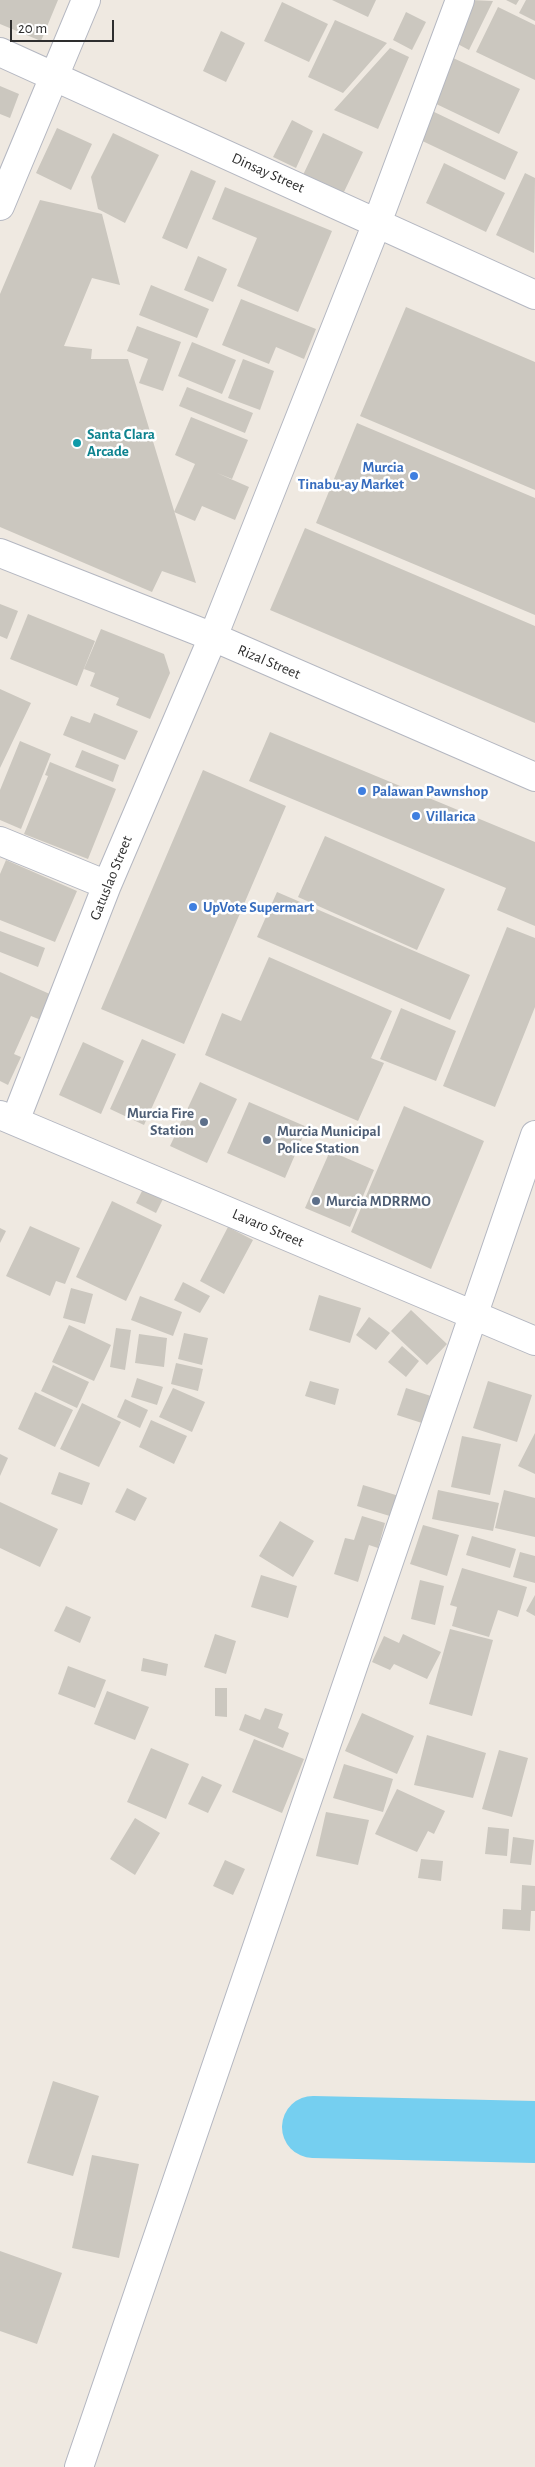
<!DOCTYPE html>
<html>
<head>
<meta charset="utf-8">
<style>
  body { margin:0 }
  #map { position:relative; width:535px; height:2467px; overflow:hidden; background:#efe9e1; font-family:"Alegreya Sans",sans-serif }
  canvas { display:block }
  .scale { position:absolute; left:10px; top:20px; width:104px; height:22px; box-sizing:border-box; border:2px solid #2e2e2e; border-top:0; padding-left:6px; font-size:15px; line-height:18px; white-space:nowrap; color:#2e2e2e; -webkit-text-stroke:4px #fff; paint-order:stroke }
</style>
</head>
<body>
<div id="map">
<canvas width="535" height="2467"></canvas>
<div class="scale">20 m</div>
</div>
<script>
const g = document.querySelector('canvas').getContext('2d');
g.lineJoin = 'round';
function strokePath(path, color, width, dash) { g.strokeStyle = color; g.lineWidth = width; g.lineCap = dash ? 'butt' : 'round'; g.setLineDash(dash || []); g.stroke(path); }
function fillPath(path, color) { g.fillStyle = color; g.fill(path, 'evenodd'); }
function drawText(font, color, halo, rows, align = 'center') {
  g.font = font + ' "Alegreya Sans",sans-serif'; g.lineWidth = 5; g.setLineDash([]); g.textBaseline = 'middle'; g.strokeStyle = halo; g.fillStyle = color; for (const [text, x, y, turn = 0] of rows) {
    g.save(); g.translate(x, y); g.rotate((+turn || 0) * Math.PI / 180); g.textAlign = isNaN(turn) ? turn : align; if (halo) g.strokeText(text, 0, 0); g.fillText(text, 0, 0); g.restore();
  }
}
strokePath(new Path2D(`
  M313,2127L535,2132`), '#75cff0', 62);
fillPath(new Path2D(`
  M0,0H58L41,41L0,24Z
  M332,0H376L368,17Z
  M471,0L493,1L469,50L452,41Z
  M506,0H519L516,5Z
  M526,0H535V21L519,13Z
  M282,2L328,24L309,62L264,41Z
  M498,7L535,25V80L476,52Z
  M406,12L426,22L412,50L393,40Z
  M335,20L387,43L343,93L308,77Z
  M221,31L245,43L226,82L203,71Z
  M390,48L409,57L378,129L334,110Z
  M451,57L520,89L499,134L430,101Z
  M0,86L19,94L10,118L0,114Z
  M430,110L518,152L505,180L416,138Z
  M292,120L313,131L296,168L273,157Z
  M57,128L92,144L71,190L36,173Z
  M113,133L159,155L125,223L98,209L91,177Z
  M323,133L363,152L343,194L303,175Z
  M444,163L505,193L486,232L426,203Z
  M191,170L216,181L187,249L162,238Z
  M525,173L535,178L534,253L496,235Z
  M225,187L332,231L298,312L237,286L257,238L212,219Z
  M40,200L102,214L120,285L92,278L64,346L92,349L91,359H128L196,583L162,571L152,592L0,527V294Z
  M198,256L227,269L213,302L184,290Z
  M151,285L209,309L197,338L139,315Z
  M241,299L316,329L304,359L276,347L269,364L222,345Z
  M406,307L535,362V490L360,416Z
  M137,326L181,342L163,391L139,383L148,359L127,351Z
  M192,342L236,360L222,394L178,376Z
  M243,359L274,371L260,410L228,398Z
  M187,387L253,413L245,433L179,406Z
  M191,417L248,440L232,479L217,473L249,487L235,520L202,506L195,521L174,512L195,464L175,455Z
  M357,423L535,498V615L316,523Z
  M305,528L535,626V723L270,610Z
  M0,604L18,611L7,639L0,636Z
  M28,614L95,641L77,686L10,659Z
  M101,629L164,654L170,673L150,719L116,705L119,698L90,686L95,673L84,669Z
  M0,689L31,703L0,768Z
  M94,713L138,731L125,760L63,735L71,716L90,723Z
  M270,732L535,842V926L497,910L506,888L249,781Z
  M20,741L51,754L21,829L0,820V790Z
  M82,750L119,765L113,782L75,767Z
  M50,762L116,789L88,859L24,834L48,776L45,775Z
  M203,770L286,806L184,1044L101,1009Z
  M325,836L445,889L417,950L298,897Z
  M6,860L77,891L55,942L0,920V874Z
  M277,892L470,975L450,1020L257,937Z
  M507,927L535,938V1007L495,1107L443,1086Z
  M0,931L45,948L38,967L0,952Z
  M269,957L392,1011L371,1058L384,1063L358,1121L205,1055L222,1013L241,1021Z
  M0,972L52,995L41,1020L31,1016L14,1054L21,1057L8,1085L0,1081Z
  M401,1008L456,1031L436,1081L380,1059Z
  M142,1039L176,1054L144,1125L110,1109Z
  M83,1042L124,1061L101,1114L59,1095Z
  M200,1082L237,1099L207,1163L170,1146Z
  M249,1102L307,1127L285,1178L227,1153Z
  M404,1106L484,1141L431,1269L351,1232Z
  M330,1151L374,1170L350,1227L305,1208Z
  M144,1187L164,1197L156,1213L136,1203Z
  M112,1201L162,1225L126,1301L76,1277Z
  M30,1226L80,1248L65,1284L56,1281L50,1296L6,1276Z
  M228,1227L253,1240L224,1294L200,1281Z
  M0,1228L6,1231L0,1243Z
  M183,1282L210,1296L200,1313L174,1300Z
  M71,1288L93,1294L85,1324L63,1318Z
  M319,1295L361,1308L350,1343L309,1330Z
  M140,1296L182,1312L173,1336L131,1320Z
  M411,1310L447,1344L427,1365L391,1331Z
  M369,1317L390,1333L376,1350L356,1335Z
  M69,1325L111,1345L94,1381L52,1362Z
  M116,1328L131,1330L125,1370L110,1367Z
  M184,1333L208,1338L202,1365L178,1359Z
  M139,1334L167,1338L164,1367L135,1363Z
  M402,1346L419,1361L406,1377L388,1362Z
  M176,1363L203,1369L198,1391L171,1384Z
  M53,1365L89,1382L77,1408L41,1391Z
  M137,1378L163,1387L157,1405L131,1397Z
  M310,1381L339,1389L335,1405L305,1396Z
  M488,1381L532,1395L517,1442L473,1428Z
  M173,1388L205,1402L192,1432L159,1417Z
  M406,1388L434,1397L425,1424L397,1415Z
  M35,1392L73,1410L55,1447L18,1429Z
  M125,1399L148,1410L140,1428L117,1417Z
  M82,1403L121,1422L99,1467L60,1449Z
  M151,1420L187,1436L174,1464L139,1447Z
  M535,1433V1474L518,1466Z
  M462,1436L501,1444L490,1495L451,1487Z
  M0,1454L8,1458L0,1476Z
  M59,1472L90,1483L82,1505L51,1494Z
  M363,1485L399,1496L393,1517L357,1506Z
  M127,1488L147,1498L135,1521L115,1512Z
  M438,1490L499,1503L493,1531L432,1519Z
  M504,1490L535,1498V1537L495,1528Z
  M0,1502L58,1529L40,1567L0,1548Z
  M362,1516L385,1523L378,1548L369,1545L358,1582L334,1574L345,1538L354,1540Z
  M280,1521L314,1541L293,1577L259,1556Z
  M423,1525L459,1535L447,1576L410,1564Z
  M472,1536L516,1549L510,1568L466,1555Z
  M520,1552L535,1556V1583L513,1577Z
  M462,1568L527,1587L518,1617L498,1610L489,1637L452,1626L457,1607L450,1605Z
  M261,1575L297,1586L288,1618L251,1607Z
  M420,1580L444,1586L435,1625L411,1619Z
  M535,1595V1616L526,1611Z
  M66,1606L91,1617L80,1643L54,1631Z
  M450,1629L493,1640L472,1716L429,1704Z
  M215,1634L236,1641L226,1674L204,1667Z
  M403,1634L441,1652L427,1679L394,1664L390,1670L372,1662L384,1636L399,1643Z
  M143,1658L168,1664L166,1676L141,1671Z
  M68,1666L106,1680L95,1708L58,1694Z
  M215,1688H227V1717L215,1716Z
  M107,1691L149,1707L135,1740L94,1724Z
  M265,1708L283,1714L278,1728L289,1733L283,1748L239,1730L245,1714L260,1720Z
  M362,1713L414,1736L397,1774L345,1751Z
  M427,1735L486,1753L473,1798L414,1785Z
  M254,1739L304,1759L282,1813L232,1792Z
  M151,1748L189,1764L166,1819L127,1802Z
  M499,1750L528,1758L512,1817L482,1809Z
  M344,1764L393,1779L383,1812L333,1798Z
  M202,1776L222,1785L208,1813L188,1804Z
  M397,1789L445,1811L434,1834L428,1831L417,1852L375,1834Z
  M326,1812L369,1820L358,1865L316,1856Z
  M135,1818L160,1833L135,1875L110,1859Z
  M488,1827L509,1829L507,1856L485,1854Z
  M513,1837L534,1840L531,1865L510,1863Z
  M421,1859L443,1861L441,1881L418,1878Z
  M225,1860L245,1869L233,1895L213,1886Z
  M522,1885L535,1886V1911H531L530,1931L502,1929L503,1909L521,1910Z
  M53,2081L99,2096L73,2176L27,2163Z
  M92,2155L139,2164L119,2258L72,2248Z
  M0,2251L62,2273L37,2344L0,2331Z`), '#cbc7bf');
const minor = new Path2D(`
  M0,52L535,295
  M0,206L86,0
  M0,553L213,637L535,777
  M0,841L107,885
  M0,1115L535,1341
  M15,1121L107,885L213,637L377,223L460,0
  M79,2467L535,1135`);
strokePath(minor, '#b4b7c1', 30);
strokePath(minor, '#fff', 28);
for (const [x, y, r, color] of [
  [77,443,5,"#0f9aa8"],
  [414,476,5,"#3f7fe0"],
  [362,791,5,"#3f7fe0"],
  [416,816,5,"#3f7fe0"],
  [193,907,5,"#3f7fe0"],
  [204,1122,5,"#5c6f8a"],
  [267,1140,5,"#5c6f8a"],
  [316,1201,5,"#5c6f8a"]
]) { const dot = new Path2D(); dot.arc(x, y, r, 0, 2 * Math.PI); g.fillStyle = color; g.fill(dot); strokePath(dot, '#fff', 2); }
drawText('15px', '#2e2e2e', '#fff', [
  ["Dinsay Street",268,173,24],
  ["Rizal Street",269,662,23],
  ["Gatuslao Street",111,878,-68],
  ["Lavaro Street",268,1228,23]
]);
drawText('bold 15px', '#0d838f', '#fff', [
  ["Santa Clara",87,434],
  ["Arcade",87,451]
], 'left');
drawText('bold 15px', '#366cbe', '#fff', [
  ["Murcia",404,467,"right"],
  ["Tinabu-ay Market",404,484,"right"],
  ["Palawan Pawnshop",372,791],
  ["Villarica",426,816],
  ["UpVote Supermart",203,907]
], 'left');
drawText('bold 15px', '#4e5e75', '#fff', [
  ["Murcia Fire",194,1113,"right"],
  ["Station",194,1130,"right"],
  ["Murcia Municipal",277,1131],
  ["Police Station",277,1148],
  ["Murcia MDRRMO",326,1201]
], 'left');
</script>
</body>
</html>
